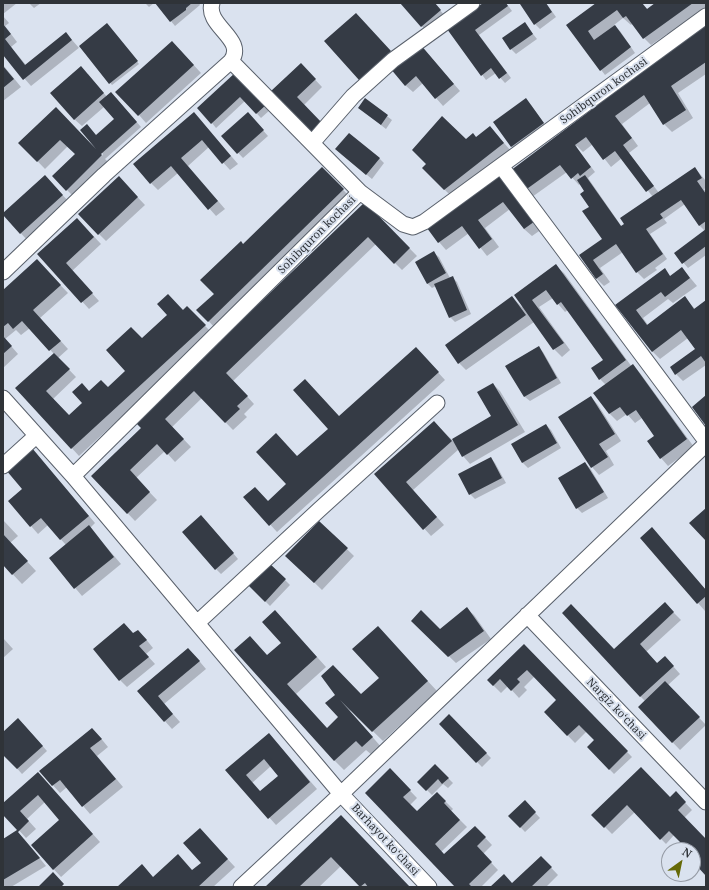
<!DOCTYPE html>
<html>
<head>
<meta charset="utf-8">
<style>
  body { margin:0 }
  #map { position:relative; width:709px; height:890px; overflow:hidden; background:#dae2ef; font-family:"Noto Serif",serif }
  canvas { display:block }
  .frame { position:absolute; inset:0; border:4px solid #2f3338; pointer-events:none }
  .north { position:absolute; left:661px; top:842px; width:40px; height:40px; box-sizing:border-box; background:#dae2ef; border:1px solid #969ca6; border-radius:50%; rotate:33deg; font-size:11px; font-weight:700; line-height:16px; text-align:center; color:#2f3338 }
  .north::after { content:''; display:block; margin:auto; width:14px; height:18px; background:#656907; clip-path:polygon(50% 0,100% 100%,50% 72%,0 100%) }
</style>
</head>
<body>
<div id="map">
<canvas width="709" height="890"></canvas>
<div class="frame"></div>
<div class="north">N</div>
</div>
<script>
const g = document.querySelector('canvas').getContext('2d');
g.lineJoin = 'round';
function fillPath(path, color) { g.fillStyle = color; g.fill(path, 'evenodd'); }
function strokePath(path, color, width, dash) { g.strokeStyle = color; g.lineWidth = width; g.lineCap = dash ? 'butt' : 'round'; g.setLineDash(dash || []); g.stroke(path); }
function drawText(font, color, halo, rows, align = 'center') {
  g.font = font + ' "Noto Serif",serif'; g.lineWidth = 4; g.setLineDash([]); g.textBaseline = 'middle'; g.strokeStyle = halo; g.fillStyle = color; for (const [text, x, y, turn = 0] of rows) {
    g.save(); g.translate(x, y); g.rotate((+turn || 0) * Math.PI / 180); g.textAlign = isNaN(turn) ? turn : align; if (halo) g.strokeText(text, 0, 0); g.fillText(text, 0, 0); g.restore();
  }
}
fillPath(new Path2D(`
  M3,3H17L3,14Z
  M29,3H41L34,8Z
  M145,3H154L149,7Z
  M156,3H199L200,5L175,26Z
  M402,3H434L445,16L426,31Z
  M484,3H506L512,11L479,35L511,78L505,83L496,73L486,80L448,29Z
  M522,3H546L556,17L540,29L535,24Z
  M597,3H642L648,10L657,3H706V10L670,36L667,34L651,45L644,38L633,23L631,25L623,18L614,25L620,31L635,53L605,75L567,25Z
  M3,16L9,23L5,26L17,42L11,47L26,65L66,33L79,48L107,25L139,64L112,85L80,47L31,86L3,54Z
  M363,22L397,59L367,86L360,79Z
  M525,24L537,39L516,54L511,49Z
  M706,26V74L678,93L693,118L672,132L664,124L650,103L622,124L638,146L629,153L659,193L695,168L706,181V188L704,189L706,192V255L688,268L675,253L705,231L699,225L685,204L664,219L667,223L650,234L667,259L655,268L657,270L644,279L637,272L623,252L600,268L610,282L604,286L597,279L580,255L603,239L585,191L580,184L579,185L567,172L532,197L511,172ZM593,144L611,167L622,158L653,197L622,227L588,178L595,172L576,147L577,146L583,152Z
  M420,45L460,91L443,106L423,83L413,92L405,85Z
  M179,49L201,73L146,123L139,115Z
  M3,65L21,87L3,101Z
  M308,72L322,87L304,105L272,91Z
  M88,74L107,97L116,98L141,127L105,159L109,163L74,197L53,176L76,154L68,146L45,169L20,143L56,108L102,156L103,154L81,130L96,136L115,119L104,107L82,126L74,119Z
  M236,74L270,110L261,118L245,101L216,128L212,123Z
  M366,100L392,120L386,129L359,108Z
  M531,105L548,129L516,151L511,146Z
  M252,118L268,136L243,158L222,136Z
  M201,121L238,164L230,170L209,147L188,166L225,209L216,216L178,173L158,190L151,183Z
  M490,127L511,151L452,197L423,168L465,140L477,138Z
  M341,154L379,158L384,163L372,179Z
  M322,168L350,197L216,329L198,310L215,294L243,245Z
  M503,173L545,227L532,236L524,229L510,209L485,228L499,247L487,256L469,233L446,250L439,242Z
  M52,184L70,203L28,241L3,214Z
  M126,185L145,205L106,241L99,234Z
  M365,203L417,256L402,270L376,244L233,381L254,404L244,414L247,417L233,430L202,398L172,427L191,447L175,462L165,451L136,478L157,500L135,521L92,476L142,428Z
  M85,227L101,244L72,271L99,301L89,309L39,254Z
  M434,253L439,257L450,278L452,277L457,282L471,314L455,322L450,317L436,286L432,288L427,283Z
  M556,266L564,273L632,367L633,365L640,373L694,447L668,466L661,458L649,441L656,436L642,418L635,423L627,414L617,421L610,414L595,393L606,385L600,379L604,360L568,310L565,312L553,298L539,307L570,350L562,357L554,349L534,322L466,370L459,363L512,297L522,307Z
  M44,268L68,293L40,318L68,349L58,358L76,377L53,399L69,416L83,404L90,392L108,388L127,371L142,340L187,307L210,331L194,345L196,348L79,456L17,388L54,354L30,328L21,335L16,330L5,339L18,354L3,368V291Z
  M682,268L697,286L673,303L668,299L643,318L648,325L685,298L695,309L706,301V365L683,381L676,374L697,349L688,338L660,359L652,351L617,305L664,270L671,277Z
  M538,347L543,352L561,383L530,401L525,397L507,366Z
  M423,356L445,380L277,532L245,497L268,502L287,484L297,458L329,429L339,418Z
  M493,384L500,391L525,432L470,464L463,456L459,449L413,490L444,525L431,536L375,474L441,429L457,445L492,417Z
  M591,397L598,405L621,441L606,451L614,465L599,475L592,467Z
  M546,425L551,430L561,448L528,468L523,463L513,445Z
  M39,457L95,523L90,528L121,564L82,596L50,558L66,545L48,525L38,534L31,526L24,490Z
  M491,458L495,463L506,483L475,499L470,494Z
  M585,463L590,468L608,498L582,513L577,508Z
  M3,520L18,536L10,543L36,571L22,584L3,564Z
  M206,521L238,559L221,574L216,569Z
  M319,522L354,556L322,590L287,556Z
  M652,528L706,590V610L705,611L641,538Z
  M268,563L290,585L270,606L248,584Z
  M665,604L681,620L646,652L658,664L672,665L680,674L668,685L706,725L680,750L639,707L645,701L640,696L614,651Z
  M466,608L474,615L491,639L456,663L412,621L440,631Z
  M285,621L326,667L296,694L327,729L340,717L336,695H361L380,678L387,637L437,691L383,741L351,710L350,711L382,748L373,756L366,750L344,770L334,760L268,656L282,643Z
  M134,634L145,638L153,648L146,654L155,664L127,687L120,680Z
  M3,638L13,649L3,658Z
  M524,646L632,757L614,774L588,747L596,740L587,731L575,743L545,712L558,700L535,676L524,687L527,690L519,698L508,686L501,693L488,680Z
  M195,656L206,669L164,704L180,722L172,729L138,691Z
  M449,716L491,758L482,767L440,724Z
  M23,724L47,751L22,774L3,753V733Z
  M99,736L108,747L97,756L123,787L90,814L67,787L60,793L40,771Z
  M276,742L317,789L276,825L227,770ZM271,766L279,776L260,792L252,783Z
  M435,765L453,783L448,788L443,784L432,795L419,782Z
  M641,769L670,798L676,793L692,810L684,818L706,840V874L701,869L694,876L693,874V850H689L674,835L666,844L635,812L612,834L593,815Z
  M390,770L417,798L410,805L417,812L437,793L453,809L451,811L467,827L441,852L445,856L475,827L492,845L483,854L498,870L481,887H457L366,793Z
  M45,781L100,842L61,877L32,846L61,820L45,802L27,819L36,829L26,838L3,813V805Z
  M524,801L540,818L525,832L510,816Z
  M341,817L409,887H361L341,866L319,887H267Z
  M207,837L235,867L213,887H118L153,878L193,871L202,863Z
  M24,839L46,866L11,887H3V840Z
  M541,857L558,875L546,887H492L512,885Z`), '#0003');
fillPath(new Path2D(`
  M155,3H192L186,8V10L170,22Z
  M400,3H435L441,10L421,27Z
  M483,3H506L508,6L475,30L507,73L499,79L491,68L481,76L447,29Z
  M521,3H546L552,12L534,25L520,4Z
  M596,3H642L647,9L655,3H693L643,39L626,16L623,18L617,10L588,31L594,40L615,25L631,47L600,71L566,25Z
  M356,13L391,51L359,80L324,41Z
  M525,22L533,34L510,50L502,38Z
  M107,23L138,61L109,84L79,46Z
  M3,24L11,34L5,39L25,65L66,32L72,40L23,80L3,55Z
  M706,25V62L671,86L686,110L663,125L644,95L615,116L632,138L623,145L654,186L646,192L615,151L603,160L586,137L575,145L591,167L580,176L578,173L571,179L560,165L524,191L510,171L595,107L654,61Z
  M172,41L194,65L138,116L115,92Z
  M420,44L454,84L435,99L416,76L405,86L390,68Z
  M301,63L316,79L297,97L323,124L312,135L271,91Z
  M3,66L14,79L3,88Z
  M81,66L104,93L74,120L50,93Z
  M236,72L266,105L256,114L240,97L211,124L197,108Z
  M111,92L137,122L101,154L102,155L66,191L52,176L75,154L60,140L37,162L18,143L56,107L96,149L80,130L87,124L96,135L114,119L99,102Z
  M365,98L388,115L381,125L358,108Z
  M526,98L544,123L511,147L493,122Z
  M194,112L231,156L222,164L202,140L181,158L218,201L208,210L171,166L150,184L133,164Z
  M248,112L264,130L237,154L221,136Z
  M442,116L466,139L473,133L476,137L490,126L504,143L444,190L422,168L426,164L412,150Z
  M349,133L380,158L366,175L335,149Z
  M322,167L344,189L208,322L196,310L214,294L200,280L241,241L243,244Z
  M695,167L702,178L697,181L706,194V221L699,226L681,200L660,214L663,218L646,229L663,254L636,273L616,244L593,260L603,274L596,279L579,255L602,239L582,211L589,207L580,194L584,191L577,180L585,175L621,226L624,224L620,218Z
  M503,171L538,219L524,229L503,202L478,220L492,239L479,249L462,226L438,243L427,228Z
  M45,175L63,195L20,234L3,215V213Z
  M119,176L138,197L98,235L78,214Z
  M365,202L410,248L394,264L368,237L226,373L248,396L237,406L240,409L225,423L194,391L165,419L184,439L167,455L157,444L130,470L150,492L127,514L91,476L141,428L135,422Z
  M77,218L94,237L66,263L93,293L81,303L37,254Z
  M706,229V246L682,264L674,253Z
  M434,251L446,273L427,284L415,262Z
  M37,259L61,285L33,310L61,341L49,351L22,321L13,329L8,323L3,327V290Z
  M556,264L626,360L599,380L591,368L603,360L561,302L557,305L546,290L532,300L564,343L553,350L514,295Z
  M682,267L690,278L665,297L661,292L636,310L647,325L685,296L694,309L706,300V363L701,356L675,375L670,367L695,349L681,330L652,352L615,305L665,268L670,276Z
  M453,276L467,310L449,318L434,284Z
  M168,294L183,310L187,306L206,325L71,449L15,388L54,353L70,369L46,391L69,415L82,403L72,392L82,383L89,391L101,380L108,387L125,371L106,350L131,327L142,338L167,315L157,304Z
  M512,296L526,315L458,364L445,345Z
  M3,336L12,346L3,354Z
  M539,346L557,378L524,397L505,366Z
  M416,347L439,372L269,526L243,497L255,487L268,501L286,484L256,452L276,433L297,456L328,429L293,390L305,379L339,416Z
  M633,364L687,439L660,459L647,441L654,436L636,410L627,416L620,407L609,414L593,393Z
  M493,383L518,425L462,457L452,439L491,416L477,392Z
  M706,395V426L692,407Z
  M591,396L615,434L599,444L608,457L591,468L558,417Z
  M434,421L452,441L406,482L437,517L423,530L374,474Z
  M546,424L557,443L522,463L511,444Z
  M32,448L89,516L60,540L41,518L30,527L8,501L22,489L6,470Z
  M491,457L502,478L469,495L458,474Z
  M585,462L604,492L576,509L558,478Z
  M706,508V541L689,523Z
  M201,515L234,553L215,570L182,532Z
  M319,521L348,548L314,583L285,556Z
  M89,525L114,557L74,589L49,558Z
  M652,527L706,590V596L697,604L640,538Z
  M3,534L28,561L12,575L3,565Z
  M268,562L286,579L265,602L247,584Z
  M665,602L674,612L640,644L657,663L665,656L674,666L640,697L562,613L571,604L614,649Z
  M467,607L484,631L448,657L411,621L421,610L440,629Z
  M275,610L317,657L287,684L327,728L338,717L325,703L335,695L321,676L333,665L361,694L379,678L352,649L378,626L428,681L372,732L340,700L373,737L362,747L356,741L334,761L234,650L250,636L267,655L281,643L262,622Z
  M124,623L133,633L138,630L147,640L139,646L149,657L119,681L93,649Z
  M524,644L628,751L609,770L587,747L594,740L579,725L567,736L544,712L556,700L527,670L517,679L520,682L511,691L500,679L493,686L487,680Z
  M188,648L200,661L158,696L173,714L164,722L137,691Z
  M665,681L700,717L672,743L638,707Z
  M449,714L487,753L476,763L439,724Z
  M18,718L43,746L17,769L3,755V732Z
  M92,728L102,739L90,748L116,779L82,807L60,780L52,786L39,771Z
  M269,733L310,782L268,819L225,770ZM264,759L278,776L260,791L246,775Z
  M435,764L449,778L442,784L438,779L426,791L417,782Z
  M641,767L670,797L676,791L686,802L678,810L706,839V876L696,865L693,867V850H688L669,831L660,840L627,805L604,828L591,815Z
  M390,768L411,790L403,797L417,811L437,792L446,801L444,803L460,820L435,844L444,854L475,826L486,837L477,846L492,862L469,884L472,887H455L365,793Z
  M38,772L93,834L53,870L31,845L59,820L38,795L20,811L29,821L18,832L40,858L3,880V839L17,830L3,815V803Z
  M525,800L536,812L520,828L508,816Z
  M341,815L410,887H368L365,883L360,887L331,857L299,887H265Z
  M200,828L228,859L198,887H117L142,864L153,877L178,854L192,870L201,863L183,843Z
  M541,856L552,867L531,887H490L504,874L512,883Z
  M53,872L64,884L61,887H38Z`), '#353b45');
const street = new Path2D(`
  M231,61L360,192
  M312,143L353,96L393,60L472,3
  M501,166L706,441
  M3,272L104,175L231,61C247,39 205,26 212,3
  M3,398L73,476L341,794L429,887
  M3,466L36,436
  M73,476L360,192L403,224L413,227L424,222L706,16
  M527,615L706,802
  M197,623L320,509L437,403
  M241,887L341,794L706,444`);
strokePath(street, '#59606b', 17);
strokePath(street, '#fff', 15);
drawText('11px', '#2f3338', '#dae2ef', [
  ["Sohibquron kochasi",604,91,-36],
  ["Sohibquron kochasi",317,235,-45],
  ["Nargiz koʻchasi",616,709,46],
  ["Barhayot koʻchasi",385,840,47]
]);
</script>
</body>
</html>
